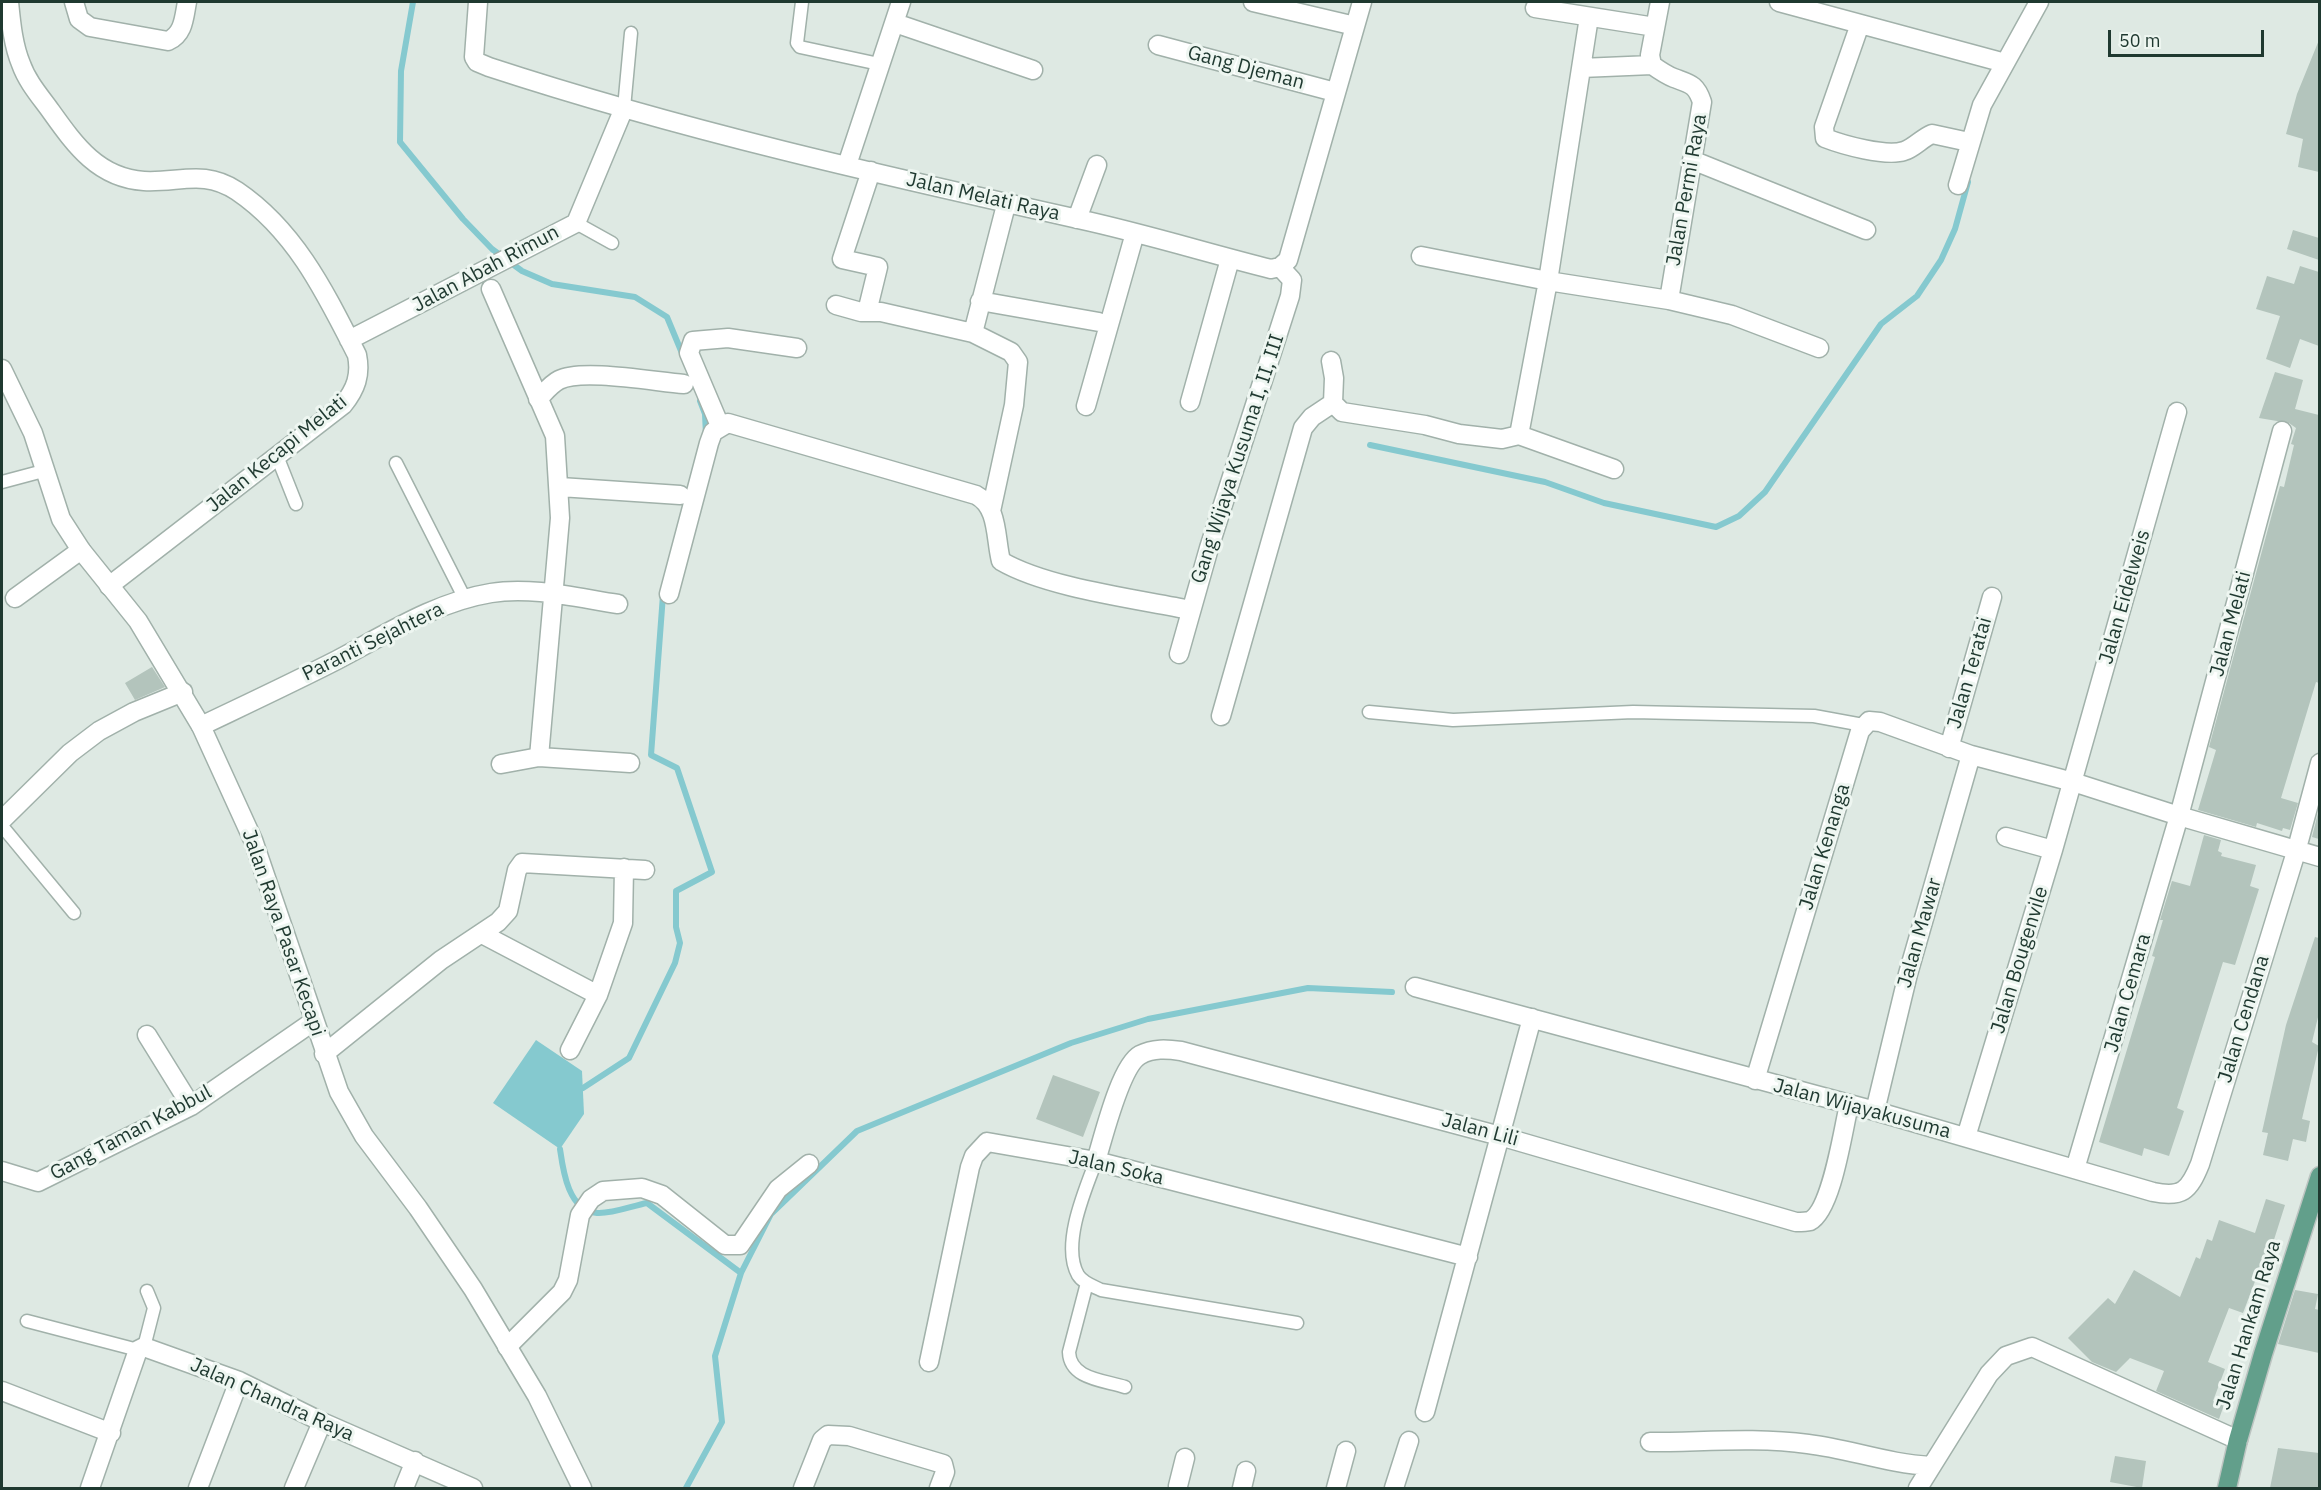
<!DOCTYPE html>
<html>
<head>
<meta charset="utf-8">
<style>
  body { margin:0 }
  #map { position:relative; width:2321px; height:1490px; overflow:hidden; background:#dee9e3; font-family:"IBM Plex Sans",sans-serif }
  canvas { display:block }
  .frame { position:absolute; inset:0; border:3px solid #1f3930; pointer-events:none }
  .scale { position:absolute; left:2108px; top:30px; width:156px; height:27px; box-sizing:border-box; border:3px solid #1f3930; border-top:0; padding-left:8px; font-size:18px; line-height:21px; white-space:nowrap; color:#1f3930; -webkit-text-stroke:4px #eef6f1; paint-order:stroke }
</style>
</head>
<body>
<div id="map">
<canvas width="2321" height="1490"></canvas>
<div class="frame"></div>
<div class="scale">50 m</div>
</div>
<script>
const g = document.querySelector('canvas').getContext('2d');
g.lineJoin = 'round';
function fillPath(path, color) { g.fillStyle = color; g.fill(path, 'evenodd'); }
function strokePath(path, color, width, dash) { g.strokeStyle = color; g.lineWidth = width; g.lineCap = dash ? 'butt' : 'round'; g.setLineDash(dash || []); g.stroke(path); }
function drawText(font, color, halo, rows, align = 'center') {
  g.font = font + ' "IBM Plex Sans",sans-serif'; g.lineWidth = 6; g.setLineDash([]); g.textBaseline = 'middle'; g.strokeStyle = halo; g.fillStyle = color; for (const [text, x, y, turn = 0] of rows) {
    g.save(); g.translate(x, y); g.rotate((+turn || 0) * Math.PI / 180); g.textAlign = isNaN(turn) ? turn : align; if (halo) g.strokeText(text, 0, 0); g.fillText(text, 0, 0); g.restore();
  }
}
fillPath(new Path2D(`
  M536,1040L582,1071L584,1114L560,1149L493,1103Z`), '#85c9cf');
strokePath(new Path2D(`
  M413,2L401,71L400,142L463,219L492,249L522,271L552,284L635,297L667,317L684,358
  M700,401L705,414L706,435
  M1370,445L1545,482L1604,503L1716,527L1739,516L1765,492L1881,324L1917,296L1941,260L1955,229L1968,182
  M583,1088L629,1058L675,963L680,943L676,927V891L712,872L677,768L651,755L663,595
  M560,1149C563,1170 568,1211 597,1213C612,1214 632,1206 647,1203L741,1273
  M686,1488L722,1422L715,1356L741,1273L771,1214L857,1131L1071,1043L1148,1019L1308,988L1392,992`), '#85c9cf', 6);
fillPath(new Path2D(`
  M2319,40V172L2298,167L2303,139L2286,134L2297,94Z
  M2293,230L2319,238V260L2287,249Z
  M2300,266L2319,272V346L2300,339L2290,368L2266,359L2280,316L2256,309L2267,276L2294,284Z
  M2275,372L2303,380L2295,409L2319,415V683L2316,682L2281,798L2298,803L2290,830L2283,828L2282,831L2257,823L2256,827L2198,810L2216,750L2209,747L2272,514L2280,486L2284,487L2294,445L2291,444L2296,428L2289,423L2259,418Z
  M152,667L165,687L135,700L125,683Z
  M2319,809V839L2312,837Z
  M2204,835L2221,840L2218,851L2222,853L2221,856L2256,865L2250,886L2259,889L2235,965L2223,962L2177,1108L2184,1111L2169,1156L2144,1148L2142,1156L2099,1142L2155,957L2152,956L2163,920H2160L2172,881L2190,886Z
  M2315,937L2319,938V1013L2312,1042L2319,1046L2302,1119L2310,1121L2306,1142L2293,1139L2288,1161L2263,1155L2268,1133L2262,1132L2286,1025Z
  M1053,1075L1100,1092L1083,1137L1036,1119Z
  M2266,1199L2285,1205L2272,1246L2268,1257L2265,1255L2243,1313L2229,1308L2208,1362L2225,1369L2213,1401L2224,1405L2219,1419L2156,1391L2164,1371L2130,1358L2116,1372L2092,1362L2068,1338L2108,1298L2115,1304L2134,1270L2180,1297L2196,1257L2200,1259L2207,1239L2212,1241L2219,1220L2255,1233Z
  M2295,1290L2318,1294L2315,1309L2319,1310V1353L2278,1344Z
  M2278,1448L2319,1453V1488H2270Z
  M2115,1456L2146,1461L2142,1488L2110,1482Z`), '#b3c4bc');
const service = new Path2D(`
  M802,2L797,43L800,47L879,64
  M624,108L631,33
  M576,223L612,243
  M277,456L296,504
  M396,463L465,599
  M2,482L47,470
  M1369,712L1453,720L1633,712L1814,716L1863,725
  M2,826L74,913
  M1096,1161C1085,1190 1061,1245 1078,1275C1083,1283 1093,1286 1101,1290L1297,1323
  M1087,1283L1069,1352C1070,1379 1103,1380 1125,1387
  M27,1321L138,1350
  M144,1347L154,1308L147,1291`);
const minor = new Path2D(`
  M9,2C11,22 13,45 21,64C27,81 39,95 50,110C75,145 98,178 144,181C179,183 204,169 237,191C296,231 326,294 357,355C361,375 356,389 343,405L109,586
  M74,2L79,19L90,27L168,41C184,34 184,17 187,2
  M478,2L474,57L477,62L489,67C681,130 881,175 1078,219C1143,233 1207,253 1271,269L1280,267L1288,260L1362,2
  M1253,2L1355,26
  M1660,2L1650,55L1652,65C1659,70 1666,75 1674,78C1690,84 1696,84 1702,102L1669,300
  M1779,2L2005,63
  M1535,8L1655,27
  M895,23L1033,70
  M1860,24L1824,127L1825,138C1843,145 1886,157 1904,151C1914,148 1922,138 1932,134L1969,142
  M1158,45L1335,92
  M1581,68L1652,65
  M1692,160L1866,230
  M847,165L901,2
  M1958,185L1982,105L2039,2
  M1077,219L1097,165
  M1421,256L1548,281L1669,300L1732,315L1819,348
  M491,289L555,436L560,518L539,757L501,764
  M980,301L1099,322
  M836,305L861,312H881L973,333L1006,205
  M867,312L878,267L842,259L871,171
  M973,333L1011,352L1018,362L1014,405L991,511
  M349,340L576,223L624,108
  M1331,361L1334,378L1333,403L1342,412L1425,425L1459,434L1502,439L1519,435L1614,469
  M538,399C544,393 551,384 559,380C582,368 656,382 684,384
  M1190,402L1230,259
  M1086,406L1135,233
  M720,426L689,353L693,341L728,338L797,348
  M1519,435L1548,281L1589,17
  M560,487L680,495
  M669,594L709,443L713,432L728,423L976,495C999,507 995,538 1001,561C1047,588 1137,599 1190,610
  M15,598L81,550
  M1179,654L1209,548L1290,296L1292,280L1280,267
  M1221,716L1303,428L1312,417L1333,403
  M201,726C247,704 292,683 337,660C385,635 435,602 491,593C531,586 578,598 618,604
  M1949,748L1992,597
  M539,757L630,763
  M2,820L70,753L99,731L134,712L183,692
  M2006,837L2053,850
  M482,934L598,995L623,923L624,868
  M1415,987L1875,1111L2153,1192C2182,1198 2189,1191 2200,1164L2296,852L2320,763
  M147,1035L191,1106
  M570,1050L598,995
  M324,1054L441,960L498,922L508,911L517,870L522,863L645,870
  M1755,1080L1860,731L1869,721L1880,722L1971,755L2073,782L2179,816L2320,857
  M1875,1111L1908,974L1971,755
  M1966,1137L2053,850L2177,412
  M1096,1161C1103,1139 1120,1066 1140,1055C1153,1048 1167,1049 1181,1051L1500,1136L1796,1222C1800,1222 1806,1222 1810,1221C1832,1210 1843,1129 1849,1105
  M2075,1169L2179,816L2282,431
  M2,1171L38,1182L191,1106L314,1021
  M507,1347L562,1292L568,1280L580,1215L591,1199L603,1191L642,1188L662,1195L725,1245H740L778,1189L809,1164
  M929,1362L970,1167L974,1156L987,1142L1096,1161L1468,1257
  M2,1391L111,1433
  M1425,1412L1532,1018
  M1650,1442C1703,1442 1756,1437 1808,1444C1850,1449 1888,1464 1931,1466
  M1178,1486L1185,1458
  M90,1488L138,1350L144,1347L239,1381L322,1422L473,1488
  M198,1488L239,1381
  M294,1488L322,1422
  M404,1488L415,1461
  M803,1488L822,1440L828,1435L849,1436L943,1464L945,1472L939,1488
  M1242,1488L1246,1471
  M1336,1488L1346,1451
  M1394,1488L1409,1441
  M1918,1488L1989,1374L2006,1356L2032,1347L2238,1440`);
const tertiary = new Path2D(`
  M2,369L33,433L61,519L81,550L138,621L201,726L253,840L339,1092L364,1136L418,1208L473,1289L537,1396L582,1488`);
const primary = new Path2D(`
  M2227,1488L2238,1440L2263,1354L2320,1176`);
strokePath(service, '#a1b1aa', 15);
strokePath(minor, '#a1b1aa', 21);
strokePath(tertiary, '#a1b1aa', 21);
strokePath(primary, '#bcc4c1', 21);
strokePath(service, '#fff', 12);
strokePath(minor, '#fff', 18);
strokePath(tertiary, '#fff', 18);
strokePath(primary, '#629f8b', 18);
drawText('20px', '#1f3930', '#eef6f1', [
  ["Gang Djeman",1246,68,15],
  ["Jalan Permi Raya",1687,190,-80],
  ["Jalan Melati Raya",983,197,13],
  ["Jalan Abah Rimun",486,269,-28],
  ["Jalan Kecapi Melati",277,454,-39],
  ["Gang Wijaya Kusuma I, II, III",1238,459,-72],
  ["Jalan Eidelweis",2125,597,-74],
  ["Jalan Melati",2231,624,-75],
  ["Paranti Sejahtera",373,642,-26],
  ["Jalan Teratai",1970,673,-74],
  ["Jalan Kenanga",1825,847,-73],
  ["Jalan Raya Pasar Kecapi",283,933,71],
  ["Jalan Mawar",1920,933,-74],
  ["Jalan Bougenvile",2020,960,-73],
  ["Jalan Cemara",2128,993,-74],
  ["Jalan Cendana",2244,1019,-73],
  ["Jalan Wijayakusuma",1862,1109,15],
  ["Jalan Lili",1480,1130,15],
  ["Gang Taman Kabbul",131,1133,-28],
  ["Jalan Soka",1116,1168,13],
  ["Jalan Hankam Raya",2249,1325,-73],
  ["Jalan Chandra Raya",272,1400,24]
]);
</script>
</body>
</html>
